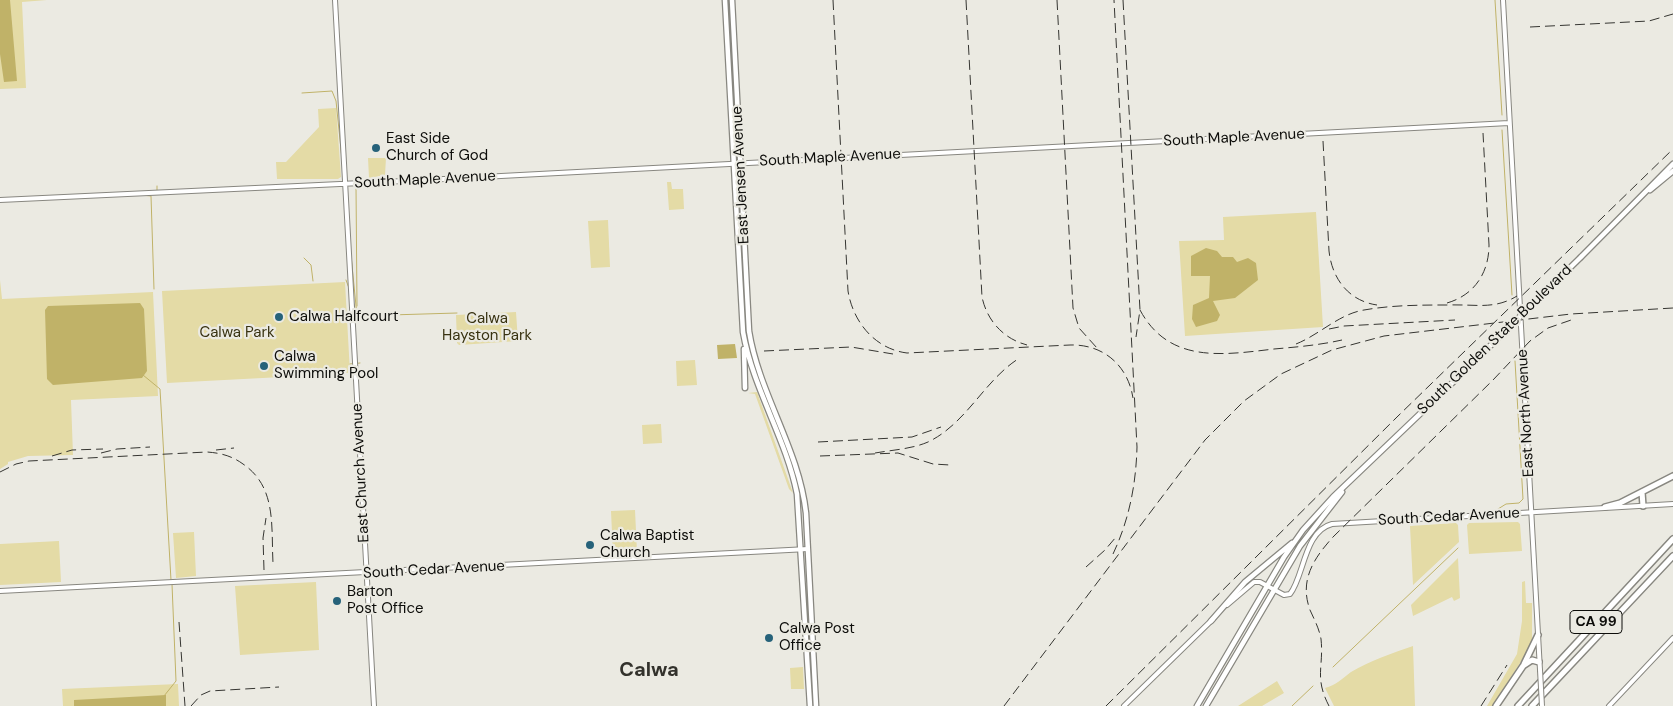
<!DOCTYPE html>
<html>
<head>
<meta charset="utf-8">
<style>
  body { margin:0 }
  canvas { display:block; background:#ebeae2 }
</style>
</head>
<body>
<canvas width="1673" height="706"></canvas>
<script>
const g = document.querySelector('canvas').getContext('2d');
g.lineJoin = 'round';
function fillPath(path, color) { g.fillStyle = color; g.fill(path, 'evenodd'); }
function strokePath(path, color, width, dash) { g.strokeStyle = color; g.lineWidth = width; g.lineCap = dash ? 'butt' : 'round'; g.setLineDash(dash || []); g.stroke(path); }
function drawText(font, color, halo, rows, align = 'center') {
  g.font = font + ' "DM Sans",sans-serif'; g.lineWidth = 4.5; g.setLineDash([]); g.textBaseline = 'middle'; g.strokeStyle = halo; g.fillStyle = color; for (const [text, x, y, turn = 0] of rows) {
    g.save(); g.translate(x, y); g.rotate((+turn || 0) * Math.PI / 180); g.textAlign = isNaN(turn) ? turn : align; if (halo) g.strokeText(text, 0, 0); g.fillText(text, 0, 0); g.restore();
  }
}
fillPath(new Path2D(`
  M0,0H47L22,2L26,88L0,89Z
  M336,108L341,177L338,179H277L276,162H286L319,127L318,109Z
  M368,158H386L385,175L369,178Z
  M667,182H671L672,189H683L684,209L669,210Z
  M1316,212L1323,327L1185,336L1179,241L1224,240L1223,217Z
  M608,220L610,267L591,268L588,221Z
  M0,280L2,299L153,292L158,396L71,400L73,455L28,456L8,462V464L0,469Z
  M345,282L350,373H344L343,369L320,370V375L167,383L162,291Z
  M516,312L518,341L459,345L457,343L456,315Z
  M695,360L697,385L677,386L676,361Z
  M757,392L793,493L789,489L755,394L748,393Z
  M661,424L662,443L643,444L642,425Z
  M635,510L637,552L613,555L611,511Z
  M1518,522L1520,524L1522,551L1469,554L1467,525L1469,523Z
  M1456,523L1458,525L1459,542L1413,585L1410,526Z
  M194,532L196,576L176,578L173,533Z
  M59,541L61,582L0,585V544Z
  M1458,558L1460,598L1454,601L1452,597L1413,616L1411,605Z
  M1525,581L1526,603H1532V644L1493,706H1487L1517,654L1522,621V582Z
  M316,582L319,650L240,655L235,586Z
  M1413,646L1415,706H1334L1325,688C1336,685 1342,679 1351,672C1370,661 1392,653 1413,646Z
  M803,667L804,689H791L790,668Z
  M1277,681L1284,693L1262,706H1238Z
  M178,684L179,706H63L62,689Z`), '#e4dba6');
fillPath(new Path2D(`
  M0,0H10L17,81L4,82L0,54Z
  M1206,248L1217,251L1222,257H1233L1237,262L1248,258L1256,263L1258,280L1235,298L1213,301L1220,315L1217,321L1196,327L1192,319L1193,305L1209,298L1210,276H1191V256Z
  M140,303L144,309L147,371L142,378L53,385L47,379L45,310L48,306Z
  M735,344L737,358L718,359L717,345Z
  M166,695V706H74V700Z`), '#c0b268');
strokePath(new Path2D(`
  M1495,0L1502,115
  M302,93L332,91L336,101L342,159
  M1502,130L1512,295
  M356,185L357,306
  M157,191V186
  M141,195L151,196L154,289
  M350,245L357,316
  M304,258L311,265L313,281
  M346,280L350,291
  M354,304L356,313
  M357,316L457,313
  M350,364L360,363
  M143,375L160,389L171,580
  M1498,509L1506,504L1519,503L1523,499L1515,361
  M1333,667L1458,548
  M164,696L176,681L172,584
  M1292,706L1313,686`), '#c0b268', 1);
const secondary = new Path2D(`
  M335,0L374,706
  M1503,0L1540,670
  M0,200L425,180L1509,123
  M0,591L808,549
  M1227,605L1254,582H1260L1284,595L1290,594C1304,577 1304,531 1332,524L1673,504
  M1124,706L1213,619
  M1609,706L1673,638`);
const primary = new Path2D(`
  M725,0L743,332C753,389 786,438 797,494L810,706
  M732,0L749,331C759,394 799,449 806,513L816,706
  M1650,190L1673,171
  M1581,257L1673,164
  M744,349L745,388
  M1211,621L1245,582L1292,543
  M1197,706L1284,557L1303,530L1333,497L1445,390
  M1206,706L1300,546L1342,492`);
const highway = new Path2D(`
  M1642,492L1643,506
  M1605,507L1620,503L1673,476
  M1524,664L1538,635
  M1496,706L1523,666L1532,660L1539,662
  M1518,706L1673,539
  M1532,706L1673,556`);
strokePath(secondary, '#888780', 6);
strokePath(primary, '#888780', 7);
strokePath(highway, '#888780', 8);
strokePath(secondary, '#fff', 4);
strokePath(primary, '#fff', 4.5);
strokePath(highway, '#fff', 5);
strokePath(new Path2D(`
  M833,0L848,291C853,322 875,349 907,353L1070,345C1104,344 1128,366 1133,398
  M966,0L982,297C987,321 1004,339 1027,345
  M1057,0L1073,308L1079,328L1097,348
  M1123,0L1140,310L1136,337
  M1530,27L1649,21L1673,14
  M1323,141L1329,251C1332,279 1349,301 1377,305
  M1447,303C1475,295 1489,272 1489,245L1483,133
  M1140,310C1169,364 1223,355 1274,349C1297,347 1320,345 1342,340
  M1329,329L1344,326L1455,320
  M1296,344C1319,335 1339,314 1364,310C1392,305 1422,305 1449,305C1475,304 1494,310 1517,296
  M764,351L851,347L893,354
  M818,442L912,437L941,427
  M216,450L234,448
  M101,453L117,449L150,447
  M875,453C892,450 912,449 928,442C966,424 984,381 1018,359
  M52,456L72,450L103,449
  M820,456L898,453L933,464L950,465
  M0,472L16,464L29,461L207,452C221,453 232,456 243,464C277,487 271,527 273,563
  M1113,554C1129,520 1136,485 1137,447L1114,0
  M1086,567L1105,550L1116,537
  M264,570L263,538L266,518
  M179,622L185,706
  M191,706L201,695L210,691L279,687
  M1004,706L1205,440L1244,401L1281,374L1332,350L1384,336L1571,314L1673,308
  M1106,706L1397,417L1673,149
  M1329,706C1314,677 1324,667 1321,639C1319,628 1314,619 1310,610C1299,580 1314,558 1333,537L1493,380L1530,341L1548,328L1574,319
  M1481,706L1507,665`), '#353531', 1, [10, 5]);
const secondaryBridge = new Path2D(`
  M1540,670L1542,706`);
const primaryBridge = new Path2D(`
  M1445,390L1581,257`);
strokePath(secondaryBridge, '#888780', 6, []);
strokePath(primaryBridge, '#888780', 7, []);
strokePath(secondaryBridge, '#fff', 4);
strokePath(primaryBridge, '#fff', 4.5);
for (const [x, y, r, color] of [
  [376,148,5,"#26627a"],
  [279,317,5,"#26627a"],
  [264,366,5,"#26627a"],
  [590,545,5,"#26627a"],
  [337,601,5,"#26627a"],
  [769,638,5,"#26627a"]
]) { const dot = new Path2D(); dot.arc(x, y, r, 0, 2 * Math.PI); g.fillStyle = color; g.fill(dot); strokePath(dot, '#ebeae2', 2); }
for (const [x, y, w] of [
  [1596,622,52]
]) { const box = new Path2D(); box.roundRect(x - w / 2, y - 11.5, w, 23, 4); g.fillStyle = '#ebeae2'; g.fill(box); strokePath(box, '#0d0d0a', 1); }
drawText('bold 14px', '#0d0d0a', null, [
  ["CA 99",1596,622]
]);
drawText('15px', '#0d0d0a', '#ebeae2', [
  ["South Maple Avenue",1234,138,-3],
  ["South Maple Avenue",830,158,-3],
  ["East Jensen Avenue",741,175,-93],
  ["South Maple Avenue",425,180,-3],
  ["South Golden State Boulevard",1495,340,-44],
  ["East North Avenue",1526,413,-93],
  ["East Church Avenue",361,473,-93],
  ["South Cedar Avenue",1449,517,-3],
  ["South Cedar Avenue",434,570,-3]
]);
drawText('15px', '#0d0d0a', '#ebeae2', [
  ["East Side",386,139],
  ["Church of God",386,156],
  ["Calwa Halfcourt",289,317],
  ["Calwa",274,357],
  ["Swimming Pool",274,374],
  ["Calwa Baptist",600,536],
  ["Church",600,553],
  ["Barton",347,592],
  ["Post Office",347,609],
  ["Calwa Post",779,629],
  ["Office",779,646]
], 'left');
drawText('15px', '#383211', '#ebeae2', [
  ["Calwa",487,319],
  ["Hayston Park",487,336],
  ["Calwa Park",237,333]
]);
drawText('bold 20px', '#33322c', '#ebeae2', [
  ["Calwa",649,671]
]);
</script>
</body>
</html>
